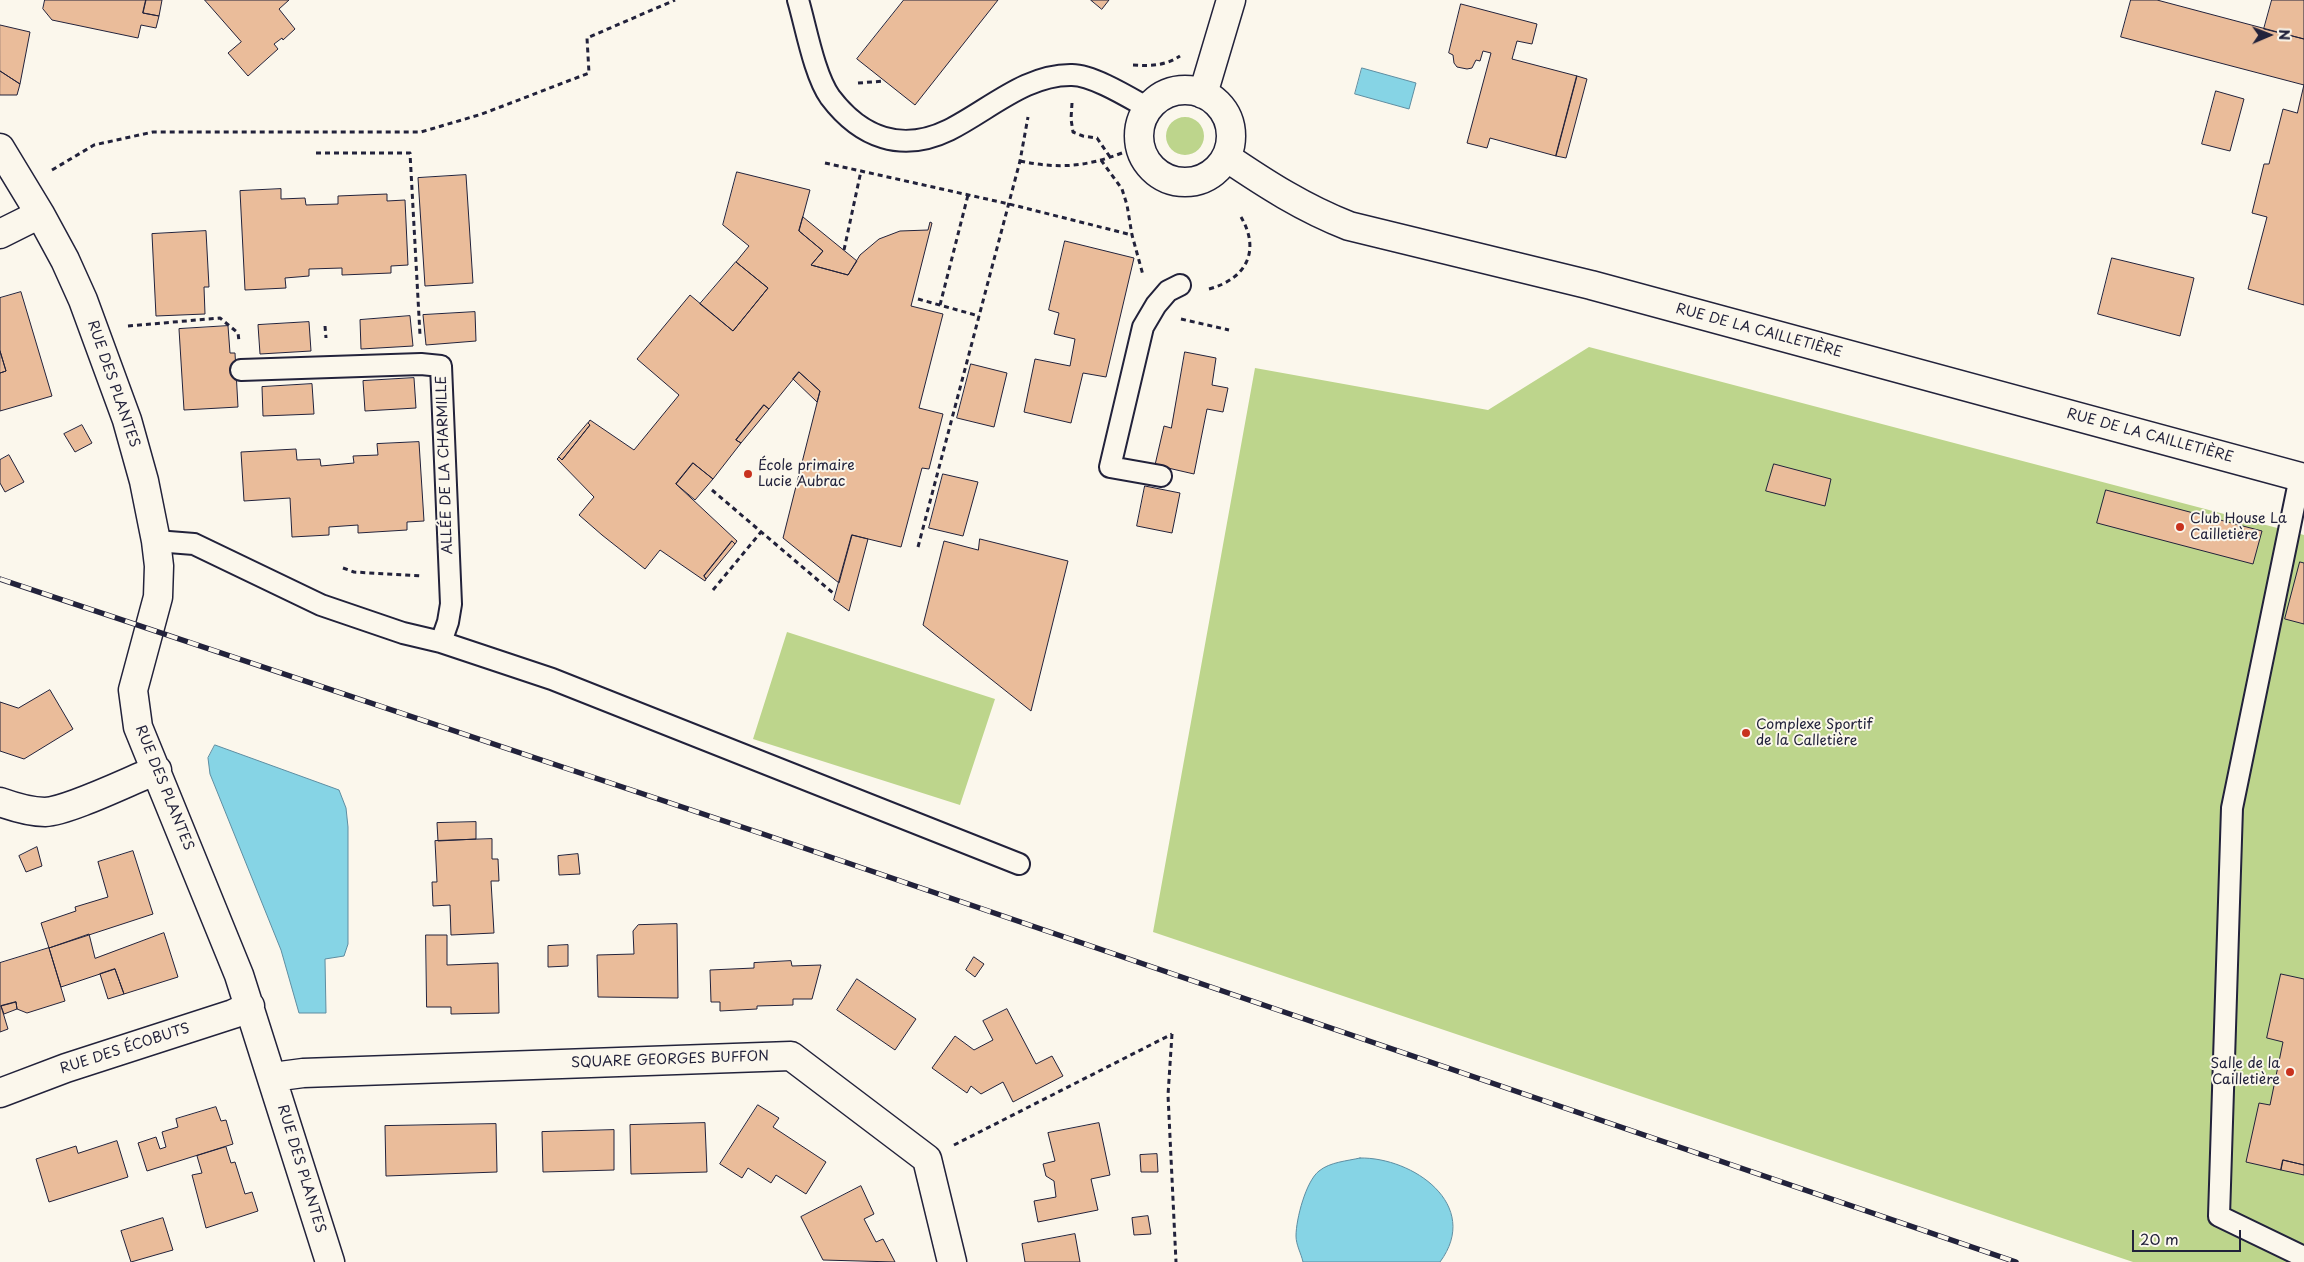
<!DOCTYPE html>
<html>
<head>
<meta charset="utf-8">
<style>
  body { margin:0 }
  #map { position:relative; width:2304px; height:1262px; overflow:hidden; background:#fbf7ec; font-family:"Playpen Sans",sans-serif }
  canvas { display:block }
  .north { position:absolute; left:2244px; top:10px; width:50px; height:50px; -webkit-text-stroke:4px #fbf7ec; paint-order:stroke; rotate:89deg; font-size:14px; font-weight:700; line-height:20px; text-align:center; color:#22223b }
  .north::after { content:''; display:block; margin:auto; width:18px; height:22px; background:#22223b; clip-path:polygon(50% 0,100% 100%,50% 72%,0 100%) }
  .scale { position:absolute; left:2132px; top:1230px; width:109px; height:22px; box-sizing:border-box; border:2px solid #22223b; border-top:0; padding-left:6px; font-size:15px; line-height:18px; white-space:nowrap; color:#22223b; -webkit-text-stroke:4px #fbf7ec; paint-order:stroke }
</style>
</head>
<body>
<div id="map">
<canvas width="2304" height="1262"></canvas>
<div class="north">N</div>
<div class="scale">20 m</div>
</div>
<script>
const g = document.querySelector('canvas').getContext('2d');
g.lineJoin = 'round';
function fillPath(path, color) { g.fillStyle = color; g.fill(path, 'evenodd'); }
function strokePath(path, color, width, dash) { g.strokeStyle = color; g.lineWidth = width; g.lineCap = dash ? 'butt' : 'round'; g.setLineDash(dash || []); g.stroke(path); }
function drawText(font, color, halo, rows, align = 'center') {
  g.font = font + ' "Playpen Sans",sans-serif'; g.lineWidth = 4; g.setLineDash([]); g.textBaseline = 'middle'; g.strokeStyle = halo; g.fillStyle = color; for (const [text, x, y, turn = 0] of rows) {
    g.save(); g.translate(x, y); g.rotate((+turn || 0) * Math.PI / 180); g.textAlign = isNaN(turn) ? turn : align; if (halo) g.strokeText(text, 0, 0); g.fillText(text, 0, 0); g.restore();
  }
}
fillPath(new Path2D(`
  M1166 136a19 19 0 1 1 38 0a19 19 0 1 1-38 0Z
  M1589,347L2304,535V1262H2133L1153,932L1255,368L1488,410Z
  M787,632L995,699L960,805L753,739Z`), '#bdd58c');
const water = new Path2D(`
  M1362,68L1416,83L1409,109L1355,94Z
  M215,745L339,790L346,808L348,827V944L344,956L325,959L326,1013H299L281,950L210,774L208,758Z
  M1360,1158C1413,1157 1482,1205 1440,1262H1303C1301,1253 1296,1245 1296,1236C1296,1219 1306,1181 1319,1171C1330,1162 1347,1161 1360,1158Z`);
fillPath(water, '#86d4e5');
strokePath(water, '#5e8da1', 1);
const building = new Path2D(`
  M45,0H146L143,13L159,16L156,28L141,25L138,38L52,20L43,9Z
  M146,0H162L159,16L143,13Z
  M205,0H289L279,9L295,29L283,40L282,38L274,44L278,49L248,76L228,53L241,42Z
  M904,0H998L915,105L857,59Z
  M1091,0H1109L1102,9Z
  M2131,0H2157L2304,39V85L2121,37Z
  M2272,0H2304V39L2264,29Z
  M1461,4L1537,24L1532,44L1517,41L1512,59L1577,76L1556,156L1490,138L1487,148L1467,143L1491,53L1483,51L1480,61L1476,60L1472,68L1467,69L1457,67L1454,63L1453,55L1449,53Z
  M0,25L30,32L20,84L0,71Z
  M0,71L20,84L17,95H0Z
  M1577,76L1587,79L1566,158L1556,156Z
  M2304,85V305L2248,289L2267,217L2252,213L2264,164H2269L2283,109L2297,113Z
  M2216,91L2244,99L2230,151L2202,144Z
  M737,172L810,190L799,231L823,251L811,265L848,275L860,255L879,239L900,231L928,230L930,222L932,223L911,306L943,314L919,408L943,414L929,469L922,468L901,547L852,535L839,583L783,538L820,391L799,372L769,409L764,405L736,440L741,443L713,479L693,463L676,484L737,541L735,544L732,541L704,576L706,579L705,581L660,550L645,569L602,535L579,515L594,497L557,459L559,457L562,460L590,425L588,423L590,420L634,450L679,395L637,359L690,295L733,331L768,288L736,262L749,246L723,225Z
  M466,175L473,283L425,286L418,178Z
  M281,189V199L305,198L306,205L338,204V196L387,194V201L405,200L408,265L391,266V273L342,275V268L309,269V276L285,278L286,288L245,290L240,191Z
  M803,217L857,261L848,275L811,265L823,251L799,231Z
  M206,231L209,287H204L205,314L156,316L152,234Z
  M1065,241L1134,258L1106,377L1083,373L1071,423L1024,412L1035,359L1070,366L1075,339L1054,334L1059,313L1049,310Z
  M2112,258L2194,278L2180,336L2098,314Z
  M736,262L768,288L733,331L700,304Z
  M21,292L52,396L0,411V373L6,371L0,351V298Z
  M475,312L476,341L426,345L423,315Z
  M410,316L413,346L361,349L360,320Z
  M309,322L311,351L260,354L258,325Z
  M228,326L230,353H235L238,407L184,410L179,329Z
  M0,351L6,371L0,373Z
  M1185,352L1216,358L1212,385L1228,388L1223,412L1207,409L1194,474L1155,465L1164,426L1171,428Z
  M971,364L1007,373L994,427L957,418Z
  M799,372L820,391L817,402L793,379Z
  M414,378L416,408L365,411L363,381Z
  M312,384L314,414L263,416L262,387Z
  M764,405L769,409L741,443L736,440Z
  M588,423L590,425L562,460L559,457Z
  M82,425L92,443L75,452L64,434Z
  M419,442L424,521L407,522V530L358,533V525L329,527V535L292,537L290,498L244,501L241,452L296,449L297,460L320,459L321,466L354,463L353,456L378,455L377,444Z
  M9,455L24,482L5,492L0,483V460Z
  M693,463L713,479L695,500L676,484Z
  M1774,464L1831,479L1825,506L1766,491Z
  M943,474L978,482L963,536L929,528Z
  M1145,486L1180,493L1172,533L1137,526Z
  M2106,490L2262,531L2253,564L2097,523Z
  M852,535L868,539L849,611L834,600Z
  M980,539L1068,561L1031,711L923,625L944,541L978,550Z
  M732,541L735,544L706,579L704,576Z
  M2300,562L2304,563V624L2285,619Z
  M50,690L73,729L24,759L0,751V702L18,708Z
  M476,822V839L438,841L437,823Z
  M492,839V859H498L499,881H491L494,933L451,935L450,905L433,906L432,882H437L435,841Z
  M37,847L42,866L26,872L19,856Z
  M133,851L153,914L49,948L41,923L76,911L75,907L108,897L98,862Z
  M578,854L580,874L559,875L558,856Z
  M677,924L678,998L598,997L597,955L634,954L633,931L638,925Z
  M164,933L178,977L124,994L115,969L61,987L49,948L89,934L95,958Z
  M426,935H447V965L498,963L499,1013L451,1014V1007H427Z
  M568,945V966L548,967V946Z
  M49,948L65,1001L27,1013L17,1009L16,1002L1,1006L8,1029L0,1032V963Z
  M974,957L984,964L975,977L966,970Z
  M791,961L792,966L821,965L812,999H793V1005L757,1006V1009L720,1011V1002H711L710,970L754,968V963Z
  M115,969L124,994L108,999L100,974Z
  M2281,974L2304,979V1165L2283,1160L2281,1170L2246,1162L2259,1103L2270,1105L2283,1042L2267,1038Z
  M857,979L916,1019L895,1050L837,1010Z
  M16,1002L17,1009L4,1014L1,1006Z
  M1007,1009L1036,1064L1052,1056L1063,1076L1013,1102L1003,1082L981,1094L971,1086L967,1093L932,1068L955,1036L974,1050L993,1040L983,1021Z
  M758,1105L779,1118L773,1127L826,1162L806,1194L776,1175L771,1183L748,1168L742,1178L720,1164Z
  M216,1107L221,1121L226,1120L233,1144L147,1171L138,1143L156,1137L160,1149L166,1147L162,1132L178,1127L176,1119Z
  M705,1123L707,1172L631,1174L630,1125Z
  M1099,1123L1110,1175L1091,1179L1098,1210L1038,1222L1034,1201L1056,1197L1054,1181L1046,1176L1043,1164L1055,1161L1048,1133Z
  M496,1124L497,1172L386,1176L385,1126Z
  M614,1130V1170L543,1172L542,1132Z
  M117,1141L128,1177L49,1202L36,1159L76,1146L78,1153Z
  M226,1147L231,1163L235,1162L245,1194L252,1192L258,1211L206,1228L192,1175L202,1173L197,1156Z
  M1157,1154L1158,1172H1141L1140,1155Z
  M2283,1160L2304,1165V1175L2281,1170Z
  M861,1186L874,1214L864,1219L876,1242L883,1239L895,1262L823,1260L801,1217Z
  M1148,1216L1151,1234L1134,1235L1132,1218Z
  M163,1218L173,1250L131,1262L121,1231Z
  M1075,1234L1080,1262H1025L1022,1244Z`);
fillPath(building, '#eabc9a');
strokePath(building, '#22223b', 1);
const service = new Path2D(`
  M798,0C806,27 814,74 830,97C861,138 902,153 949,130C989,110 1026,74 1072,75C1093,75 1130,98 1148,108
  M241,370L421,364L441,366L451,604L448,622L441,642
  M1161,476L1110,467L1143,327L1156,305L1168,291L1180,285
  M2300,477L2232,808L2219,1216L2304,1257
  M156,541L194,544L321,605L403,633L441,642L552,679L1019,864`);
const minor = new Path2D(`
  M1139 136a46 46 0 1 1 92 0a46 46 0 1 1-92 0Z
  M1203,94L1231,0
  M0,148L40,214L65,260L83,300L127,420L144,481L156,541L159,566L158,597L133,690L138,727L239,975L330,1262
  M1226,157C1266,184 1303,208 1349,226L1591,285L2304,478
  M0,234L40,214
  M0,802C14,807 30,812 45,812C69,811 131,780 157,770
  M273,1077L303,1073L791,1056L927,1159L952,1262
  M0,1093L66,1068L233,1014L250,1006`);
strokePath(service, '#22223b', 24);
strokePath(minor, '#22223b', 31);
strokePath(new Path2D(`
  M1133,65C1150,66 1165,66 1180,56
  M858,83L885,81
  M1072,103L1071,119L1073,132L1083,136L1097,138L1110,157
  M316,153H410L420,335
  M1101,160L1122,189L1127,205L1132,235L1143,275
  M1020,161C1059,169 1085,167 1122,153
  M825,163L1009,204L1132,235
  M52,170L94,145L153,132H421L482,114L589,73L587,38L675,0
  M844,250L861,171
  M1209,289C1246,279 1261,251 1241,217
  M918,299L979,316
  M940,305L968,195
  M1181,319L1229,330
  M128,326L220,318L238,333L239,341
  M325,326L326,338
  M712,490L833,593
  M918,547L1020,161L1028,117
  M343,568L354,572L422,576
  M713,590L761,532
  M1172,1034L1168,1095L1176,1262
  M954,1145L1172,1034`), '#22223b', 3, [5, 4]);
strokePath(service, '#fbf7ec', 20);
strokePath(minor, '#fbf7ec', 28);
const rail = new Path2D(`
  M0,579L763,834L2016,1262`);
strokePath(rail, '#22223b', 5.5);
strokePath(rail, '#fbf7ec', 4, [11]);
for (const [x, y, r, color] of [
  [748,474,5,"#c8321e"],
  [2180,527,5,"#c8321e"],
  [1746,733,5,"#c8321e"],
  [2290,1072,5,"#c8321e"]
]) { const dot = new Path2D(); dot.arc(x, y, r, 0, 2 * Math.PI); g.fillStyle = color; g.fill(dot); strokePath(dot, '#fbf7ec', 2); }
drawText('14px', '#22223b', '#fbf7ec', [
  ["RUE DE LA CAILLETIÈRE",1759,331,15],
  ["RUE DES PLANTES",113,384,71],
  ["RUE DE LA CAILLETIÈRE",2150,436,15],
  ["ALLÉE DE LA CHARMILLE",445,465,-92],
  ["RUE DES PLANTES",164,788,68],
  ["RUE DES ÉCOBUTS",125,1049,-18],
  ["SQUARE GEORGES BUFFON",670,1060,-2],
  ["RUE DES PLANTES",301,1169,73]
]);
drawText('14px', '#22223b', '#fbf7ec', [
  ["École primaire",758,466],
  ["Lucie Aubrac",758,482],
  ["Club House La",2190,519],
  ["Cailletière",2190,535],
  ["Complexe Sportif",1756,725],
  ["de la Calletière",1756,741],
  ["Salle de la",2280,1064,"right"],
  ["Cailletière",2280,1080,"right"]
], 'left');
</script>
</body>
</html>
